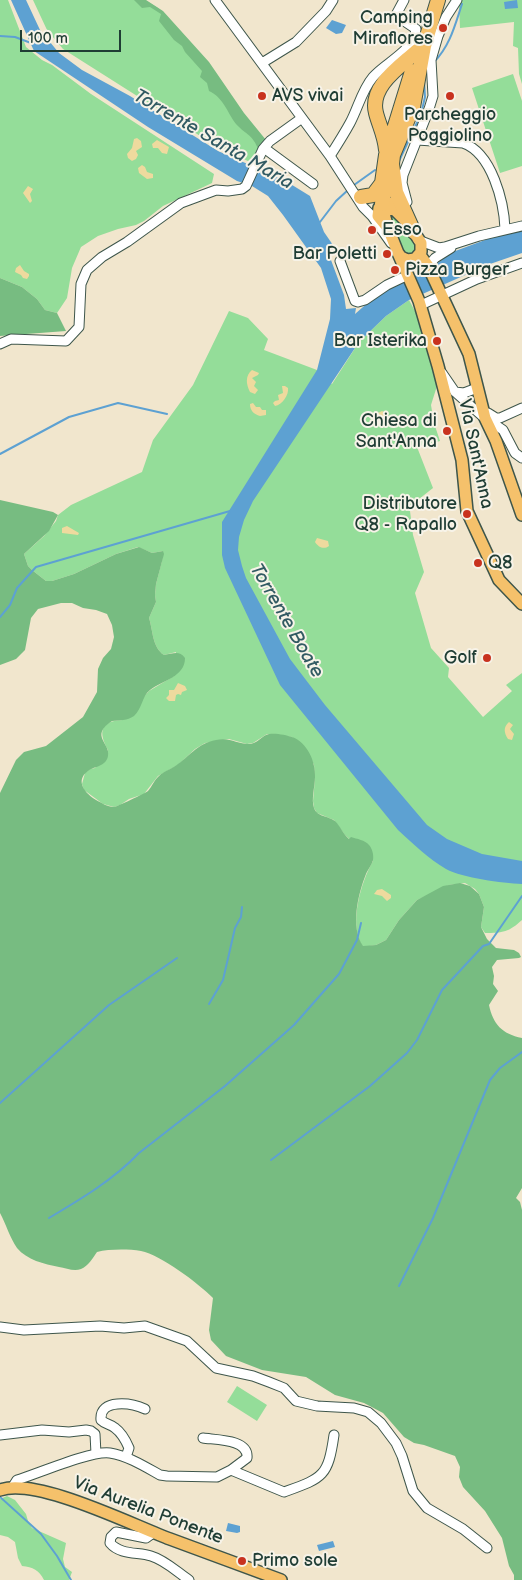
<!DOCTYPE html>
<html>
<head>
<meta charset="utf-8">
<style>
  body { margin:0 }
  #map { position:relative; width:522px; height:1580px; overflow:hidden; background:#f1e6cd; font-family:"Balsamiq Sans",sans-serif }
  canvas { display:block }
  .scale { position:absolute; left:20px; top:30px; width:101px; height:22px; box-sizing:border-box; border:2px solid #1f3d34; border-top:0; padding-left:6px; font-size:15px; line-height:18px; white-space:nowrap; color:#1f3d34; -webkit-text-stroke:4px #f7f3e8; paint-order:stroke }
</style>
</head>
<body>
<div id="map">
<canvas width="522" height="1580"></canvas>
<div class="scale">100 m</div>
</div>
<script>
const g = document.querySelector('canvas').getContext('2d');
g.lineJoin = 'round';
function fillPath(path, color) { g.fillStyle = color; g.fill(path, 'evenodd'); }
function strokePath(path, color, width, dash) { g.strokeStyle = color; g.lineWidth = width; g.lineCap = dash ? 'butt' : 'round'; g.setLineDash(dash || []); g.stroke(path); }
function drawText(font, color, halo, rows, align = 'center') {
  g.font = font + ' "Balsamiq Sans",sans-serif'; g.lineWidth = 4; g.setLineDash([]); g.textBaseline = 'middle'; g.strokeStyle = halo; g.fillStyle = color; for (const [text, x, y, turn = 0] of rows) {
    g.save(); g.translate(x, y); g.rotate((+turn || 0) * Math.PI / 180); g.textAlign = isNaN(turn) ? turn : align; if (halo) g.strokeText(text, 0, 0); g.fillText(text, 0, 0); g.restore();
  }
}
fillPath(new Path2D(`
  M0,0H8L26,47L42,60L52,65L91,94L214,174L212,183L163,206L144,221L136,225L118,229L98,236L81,247L72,268L67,298L57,313L45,310L37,299L22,287L0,278Z
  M33,0H145L158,8L253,133L259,147L252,163L216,146L63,49L47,30Z
  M462,0H522V84L519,74L518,48L513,46L514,22L460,28L459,5Z
  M513,74L522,101V166L500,173L472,88Z
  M399,213L416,247V252L409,255L403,250L389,215Z
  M409,300L417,315L437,386L431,405L434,423L440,441L417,447L433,488L419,499L410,511L413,535L424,572L415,593L431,648L449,668L448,677L483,717L512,691L506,685L522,673V920C509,932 503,933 485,933L481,927L484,907L479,894L475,889L465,883L449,885L417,900L399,920L386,940L376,945L363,947C348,925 361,882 373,861L345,835L334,820L317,813L314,808L313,801L315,778L314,765L309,754L292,737L267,734L253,743L247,744L229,739L205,743L195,749L178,765L158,776L144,794L129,799L120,805L114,807L103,804L84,790L82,784L85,773L90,769L95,768L108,750C98,732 100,721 123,720L149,691L174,676L176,652L164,655C152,647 153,630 149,618L156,602L155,595L156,584L162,561L163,551L152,553L138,547L116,554L74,574L52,581H46L32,570L28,566L24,554L44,536L56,521L58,515L71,505L142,472L153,440L193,385L229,311L248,318L268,339L264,350L317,370L332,384L359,342L386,316Z
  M237,1386L267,1405L257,1421L227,1402Z
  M7,1496L15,1500L26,1514L28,1521L32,1528L66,1543L63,1559L65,1567L72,1572L69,1580H44C39,1570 33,1567 22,1566L18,1558L15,1542L8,1537L0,1535V1499Z`), '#94dd99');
fillPath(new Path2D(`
  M134,0H146L163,11L209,62L244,113L266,140L259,151C252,133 247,136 236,124C227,112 223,97 209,91L207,83L200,77L202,71L185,52L182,46L174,40L159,21L161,14L150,7L142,8Z
  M0,278L22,287L37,299L45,310L57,313L66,331L0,336Z
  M0,500L53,512L58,515L49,531L24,554L28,566L32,570L46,581H52L74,574L116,554L139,547L152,553L163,551L164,554L156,584L155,595L156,602L149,618C153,630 152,647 164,655C173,654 179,650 185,658C185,677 163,680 150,690C142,696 142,709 134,716C127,721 120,720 112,721C89,736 111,743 108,756C106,767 94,766 88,771C74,781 86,794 96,800C102,803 107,807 114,807C116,807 146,793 148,791C152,787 154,780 159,776C164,771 172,769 178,764C192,754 197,744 216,740C230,737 237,744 249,744C256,744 260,738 266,735C272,732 286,735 292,737C307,742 316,762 315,777C315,786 311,799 314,808C317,817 329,816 335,821C341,827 343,834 349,839L351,837C357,839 365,840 369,845C372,848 374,855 373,860C372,865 368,869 366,874C358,894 350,927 363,946L376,945L386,940L399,920L417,900L443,886L460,883L470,886L479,894L484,907L481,927L487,939L496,948L514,950L519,953L521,957L519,958L497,960L492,967L494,976L493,984L498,991L489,1005C493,1024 502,1034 522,1038V1188L516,1198L520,1202L522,1210V1580H514V1575L509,1566L502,1538L485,1511L463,1487L459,1477L460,1467L455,1456L424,1445L414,1443L404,1437L383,1413L364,1403L335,1395L306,1377L262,1370L226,1356L211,1340L209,1330L213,1298C198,1283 161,1255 141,1251C128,1249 109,1249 97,1252C93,1258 88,1266 81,1269C74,1272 66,1268 59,1267C44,1264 27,1260 17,1248C10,1238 6,1224 0,1213V793L16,760L24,752L46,746L83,717L97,692L98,669L103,658L111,649L114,637L112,625L107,614L96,610L83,608L72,603H61L38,609L31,618L25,650L16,659L0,665Z`), '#77bc81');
fillPath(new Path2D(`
  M137,138L141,141L142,147L136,151L138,155L136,159L132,161L128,158L127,154L132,148L134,139Z
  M157,140L169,147L167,154L162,153L158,148H153L152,144Z
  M142,165L145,167L147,172L153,174V178L147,179L139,173L138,168Z
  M28,186L33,189L30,194L32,201L30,203L23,193Z
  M20,265L24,271L29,274V276L27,279L23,278L21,275L15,272L16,268Z
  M252,370L259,373L258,375L252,378L256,382L254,386L258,390L255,394L250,392C246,384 245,376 252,370Z
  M282,386H285L288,388C289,395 282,405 275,406L273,403L275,401L279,400L278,395L283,393Z
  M253,403L256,407H260L262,410H266V415L260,416C254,414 250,411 250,404Z
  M382,411L386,413L383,418L388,421L385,426L380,425L376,417L378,413Z
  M67,526L79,533L78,535L62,533V528Z
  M317,538L328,541L329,546C324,550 318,547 315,542Z
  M178,683L185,686L187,690L182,692L181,695L178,694L176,695L175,701H169L166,698L169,695V690H174Z
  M509,722L513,725L510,729L514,734L512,740L508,739C504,733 503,727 509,722Z
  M382,889L391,895V898L387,901L382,896L374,894L377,890Z`), '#eeda9e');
fillPath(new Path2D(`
  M11,0H26L40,30L59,53L82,70L130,96L218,151L284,180L310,196L324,232L335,248L328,252L344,295L346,309L356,308L355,314L379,293L434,266L450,253L501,234L522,231V253L490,264L409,300L386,316L359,342L253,501L244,520L239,537L238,550L242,566L246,578L290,659L325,705L427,825L447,839L482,854L522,861V884C502,883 463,878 446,869C429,859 413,844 398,830L280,685L225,568L222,555V522L317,370L330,319L331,299L321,268L283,215L268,196L252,186L237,181L148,127L34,51Z
  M517,0L518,8L505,9L504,2Z
  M332,20L346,25L342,33L336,34L326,28Z
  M228,1523L240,1526V1532L237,1533L226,1531Z
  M333,1541L335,1547L319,1551L317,1545Z`), '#5da1d2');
strokePath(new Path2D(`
  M0,36L15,37L31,43
  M434,62C450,46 455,25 462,4
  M399,161L421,114L425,97L424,81
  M354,185L375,170
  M320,222L336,201L348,190
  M0,454L69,417L118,403L167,414
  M0,617L10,605L17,588L36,567L230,511
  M209,1004L223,980L235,928L241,917L242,907
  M0,1103L109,1005L177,958
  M271,1160L370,1086L407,1053L417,1040L442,990L483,946L489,944L522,896
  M49,1218C81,1199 113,1180 139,1153L225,1086L294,1025L339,974L357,940L361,923
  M399,1286L433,1218L490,1080L500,1068L522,1052
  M0,1497L41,1534L57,1556L71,1580`), '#5da1d2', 2);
const minor = new Path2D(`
  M215,0L330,156L363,207L372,216L391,243
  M262,63L296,42L326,11L333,0
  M417,140L463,143C492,153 504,202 505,229
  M264,148L313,184
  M330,156C337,145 344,134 350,123C358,108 362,90 373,77C386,62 414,51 416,29L398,17L397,13L404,0
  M407,202L402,183L403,175L429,109L433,96L431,60L438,36L446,17L457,0
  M418,240L439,248L445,247L479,236L522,226
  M340,261L355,301L358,302L365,300L387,285L408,275
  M428,266L435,258L451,248
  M421,305L477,279L522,263
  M0,344L11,339L66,341L79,327L81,284L87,270L102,257L127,242L181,203L216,190L228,191L242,189L246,186L263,149L270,141L302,118
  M442,373L455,392L481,415L503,430L515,453L522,458
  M455,392L464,393L477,388
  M488,413L496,418H500L522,408
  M0,1327L24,1330L100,1326L124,1328L145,1326L187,1341L216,1368L253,1376L269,1382L284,1388L296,1401L317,1406L354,1408L368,1412L381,1423L396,1443L402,1456L413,1491L427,1508L463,1529L487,1548
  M0,1435L42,1430L69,1432L86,1430L91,1431L95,1434L96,1454
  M126,1457L129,1448C126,1441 122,1433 115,1428C111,1424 106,1425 101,1420C99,1398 132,1403 145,1409
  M231,1470L284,1492C323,1478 328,1477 334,1435
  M12,1488L17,1480C37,1474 92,1450 110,1453C128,1456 144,1466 160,1475L167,1476L217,1477L231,1470L247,1458C249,1439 216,1440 203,1438
  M153,1533L146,1538L116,1532L111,1537L110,1543C120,1555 138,1552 151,1556C165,1560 177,1572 189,1580`);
const major = new Path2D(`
  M388,228L378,216L379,208L382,204L392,203L399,209L421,243V252L415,259L407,260L401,257L398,253L388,228L384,214L387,210L394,209L406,221
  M398,253L419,301L438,366L462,460L467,511L499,580L522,604
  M420,255L428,266L469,354L485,418L496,441L522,515
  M0,1490C37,1477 132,1525 170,1539C207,1553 244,1566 281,1580`);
const highway = new Path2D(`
  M386,150C385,136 379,125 376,113C369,86 401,66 417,51
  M361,197L373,195L382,183L386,155L412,71
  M382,204L386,181
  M414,232L396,192L392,164L393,155L413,107L424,46L438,0`);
strokePath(minor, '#3e564b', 11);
strokePath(major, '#3e564b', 14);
strokePath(highway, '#3e564b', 16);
strokePath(minor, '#fff', 9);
strokePath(major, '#f5c16b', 11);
strokePath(highway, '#f5c16b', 14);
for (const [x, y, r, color] of [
  [443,28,5,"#c8321e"],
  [262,96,5,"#c8321e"],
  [450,96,5,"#c8321e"],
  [372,230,5,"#c8321e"],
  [387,254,5,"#c8321e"],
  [395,270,5,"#c8321e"],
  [437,341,5,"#c8321e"],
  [447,431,5,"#c8321e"],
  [467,514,5,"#c8321e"],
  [478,563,5,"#c8321e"],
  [487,658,5,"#c8321e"],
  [242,1561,5,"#c8321e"]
]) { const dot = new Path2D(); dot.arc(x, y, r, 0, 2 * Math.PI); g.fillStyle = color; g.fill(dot); strokePath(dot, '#f7f3e8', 2); }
drawText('18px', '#1f3d34', '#f7f3e8', [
  ["Camping",433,18],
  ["Miraflores",433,39],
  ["AVS vivai",272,96,"left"],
  ["Parcheggio",450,115,"center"],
  ["Poggiolino",450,136,"center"],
  ["Esso",382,230,"left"],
  ["Bar Poletti",377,254],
  ["Pizza Burger",405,270,"left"],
  ["Bar Isterika",427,341],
  ["Chiesa di",437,421],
  ["Sant'Anna",437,442],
  ["Distributore",457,504],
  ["Q8 - Rapallo",457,525],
  ["Q8",488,563,"left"],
  ["Golf",477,658],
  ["Primo sole",252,1561,"left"]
], 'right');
drawText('18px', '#1f3d34', '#f7f3e8', [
  ["Via Sant'Anna",475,454,78],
  ["Via Aurelia Ponente",148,1511,21]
]);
drawText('italic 19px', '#325b63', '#f7f3e8', [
  ["Torrente Santa Maria",213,140,30],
  ["Torrente Boate",286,621,60]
]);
</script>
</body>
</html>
